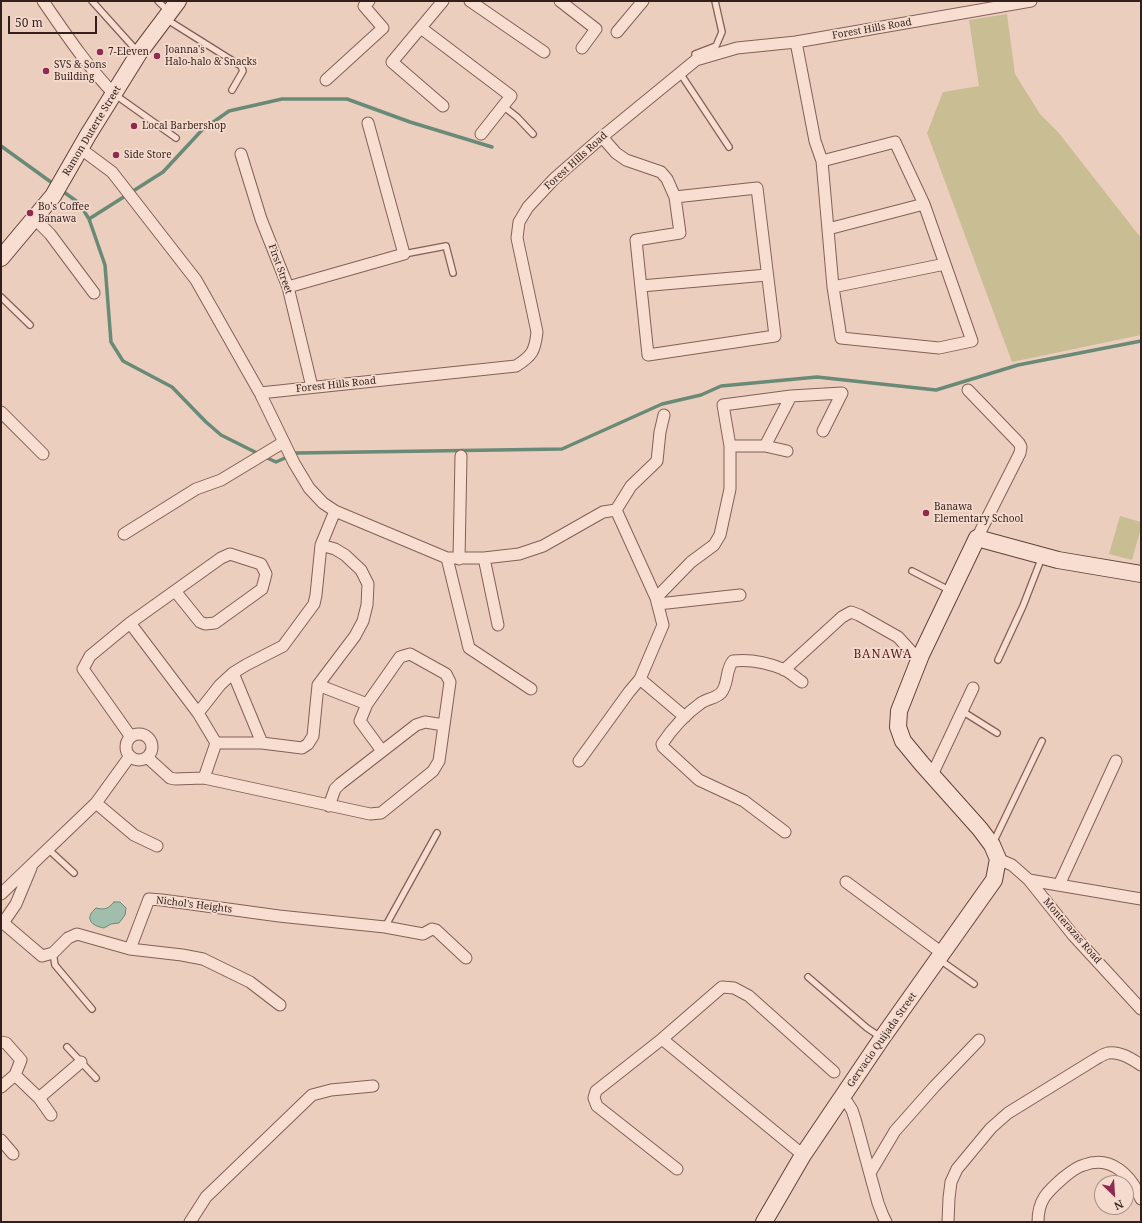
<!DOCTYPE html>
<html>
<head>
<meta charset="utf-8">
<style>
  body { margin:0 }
  #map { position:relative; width:1142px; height:1223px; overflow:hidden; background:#eccebe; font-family:"Noto Serif",serif }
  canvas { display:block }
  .frame { position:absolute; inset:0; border:2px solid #331f1c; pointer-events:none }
  .north { position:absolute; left:1094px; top:1175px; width:40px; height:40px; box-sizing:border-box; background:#f4dbcd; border:1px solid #a79086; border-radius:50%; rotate:155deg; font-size:11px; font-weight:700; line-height:16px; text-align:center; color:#331f1c }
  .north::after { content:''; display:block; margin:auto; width:14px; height:18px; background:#902a4e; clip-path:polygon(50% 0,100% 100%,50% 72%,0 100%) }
  .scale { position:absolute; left:8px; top:16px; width:89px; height:18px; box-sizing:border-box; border:2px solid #331f1c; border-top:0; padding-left:5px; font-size:12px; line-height:14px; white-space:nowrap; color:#331f1c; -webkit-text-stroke:3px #f4dbcd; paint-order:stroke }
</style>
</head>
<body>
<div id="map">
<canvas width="1142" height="1223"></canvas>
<div class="frame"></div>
<div class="north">N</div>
<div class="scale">50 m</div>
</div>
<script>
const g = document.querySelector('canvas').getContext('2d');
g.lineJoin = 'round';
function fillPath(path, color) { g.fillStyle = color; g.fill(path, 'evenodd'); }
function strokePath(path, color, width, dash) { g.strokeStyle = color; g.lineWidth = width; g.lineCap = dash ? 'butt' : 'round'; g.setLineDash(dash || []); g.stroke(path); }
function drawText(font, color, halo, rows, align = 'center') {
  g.font = font + ' "Noto Serif",serif'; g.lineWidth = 3.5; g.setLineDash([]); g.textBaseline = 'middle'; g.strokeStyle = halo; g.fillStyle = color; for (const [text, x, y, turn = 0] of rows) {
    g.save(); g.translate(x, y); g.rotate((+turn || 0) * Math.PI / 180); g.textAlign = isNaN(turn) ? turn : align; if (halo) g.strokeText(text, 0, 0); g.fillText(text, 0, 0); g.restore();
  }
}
fillPath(new Path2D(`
  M1007,14L1015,74L1040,114L1058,132L1141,238V335L1012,362L927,133L943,92L979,86L969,20Z
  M1120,516L1141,522V528L1132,560L1109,554Z`), '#c9bd93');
const water = new Path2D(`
  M114,902H120L126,908L125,915L119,923L111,924L104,928C91,926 84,918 96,908C105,910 108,909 114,902Z`);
fillPath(water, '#a1bdab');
strokePath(water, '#698a77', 1);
strokePath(new Path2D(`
  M1,146L55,185
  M61,190L79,203L89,219L105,265L111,342L123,361L172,387L206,422L221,435L259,454
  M89,219L163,172L202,130L229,111L282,99H347L410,122L492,147
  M265,457L276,462L296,453L562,449L662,404L701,395L721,386L817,377L936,390L1018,365L1141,341`), '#698a77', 3.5);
const lane = new Path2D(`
  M92,1L137,51
  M158,1L169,12
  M166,19L241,66L243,71L232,90
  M696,60L695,54L716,46L722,32L715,1
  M680,73L729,147
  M114,94L176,138
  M503,106L517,117L533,134
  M404,254L446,246L453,273
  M1,297L30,325
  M912,571L951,591
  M998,660L1023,606L1042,557
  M962,711L997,733
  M993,843L1042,741
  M48,849L74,873
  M385,927L437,833
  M53,953L55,965L92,1009
  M940,960L974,984
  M808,977L867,1028L882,1038
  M67,1047L96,1078`);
const street = new Path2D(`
  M43,1C65,33 87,66 114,94
  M470,1L544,52
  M560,1L596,29L582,48
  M421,28L511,96L481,134
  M617,32L643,1
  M796,42L815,141L822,161L833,287L841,338L939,348L972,341L924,204L895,142L822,161
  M326,80L383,28L364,6L369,1
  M443,106L392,62L443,1
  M602,137L616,153L626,160L661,172L667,179L675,197L680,233L636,240L648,355L775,336L757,188L675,197
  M81,149L112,172L196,280L260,393L294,463L309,488L323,503L335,511L447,558H484L519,554L543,546L603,512L616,510L656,598L663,625L640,679L629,692L579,761
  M241,154L261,219L288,287L312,387
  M35,219L50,234L94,293
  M828,229L924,204
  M641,286L767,275
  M288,287L404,254L368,123
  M833,287L945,264
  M968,390L1019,443L1021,447L1020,453L977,538
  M260,393L516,366C532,356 535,351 537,332L517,238L519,222L528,207L554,179L602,137L696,60L737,48L796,42L1031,1
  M1,412L43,454
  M730,446H765L787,451
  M765,446L791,396
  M616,510L631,486L657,461L660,432L664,415
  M124,534L196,489L221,480L284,442
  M447,558L469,648L531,689
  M484,558L498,625
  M459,559L461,456
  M656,598L691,562L714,545L720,535L730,489V446L723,405L791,396L842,393L823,431
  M658,604L740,595
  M130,623L198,713L216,743L204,778
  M784,670L842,617L851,612L859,615L898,637L919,660
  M233,673L262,743
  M640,679L685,717
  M318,685L367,704
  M198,713L220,685L233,673L246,665L283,646L314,604L316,595L321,545L335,511
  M126 747a13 13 0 1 1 26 0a13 13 0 1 1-26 0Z
  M131,737L83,669L90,656L130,623L221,558L230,554L261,564L266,574L262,589L215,623L205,624L200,622L175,591
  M216,743H262L302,748L308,744L313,736L318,685L355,636L363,621L367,605L368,584L361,570L345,555L335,549L321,545
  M148,758L170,778L175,779L204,778L370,814L381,813L433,771L439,761L450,682L446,674L410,654L400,657L367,704L360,721L382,751
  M932,775L973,688
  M96,803L134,835L157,846
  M329,806L335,789L340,784L416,725L425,722L444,725
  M785,832L744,801L699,780L663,747L662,744C672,729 687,713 701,703C707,699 716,698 721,693C729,684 725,670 733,661C750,659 768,663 783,669C790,672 796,678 802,682
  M998,859L1012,865L1029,880L1073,935L1141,1009
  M1029,880L1141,899
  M846,882L942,953
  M1059,885L1116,761
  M1,894L96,803L130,756
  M1,921L42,956L53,953L68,938L77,934L130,949L182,955L203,959L250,982L280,1005
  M3,923L16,904L31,868
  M130,949L149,899L162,900L279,916L385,927L423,934L432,929L436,930L466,958
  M662,1039L803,1155
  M1,1042L6,1043L21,1060L15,1075L1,1087
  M15,1075L39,1098L51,1115
  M843,1096L852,1110L855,1119L878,1203L883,1216L886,1222
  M39,1098L81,1062
  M1,1140L13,1154
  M677,1169L597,1106L594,1098L596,1091L662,1039L722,987L734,988L749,996L834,1072
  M870,1173L895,1131L934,1087L979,1040
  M190,1222L206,1197L312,1095L331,1090L373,1086
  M948,1222L949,1198L951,1182L957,1169L991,1128L1008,1113L1094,1060C1098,1058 1103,1054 1108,1053C1120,1051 1132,1059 1141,1065
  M1038,1222C1038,1200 1047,1192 1063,1178C1069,1173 1076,1167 1084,1165C1111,1155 1131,1175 1141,1199`);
const secondary = new Path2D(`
  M1,258L53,196L88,135L139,53L178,1
  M764,1222L803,1155L882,1038L994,880L998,859L992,845L980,829L922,764L903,741L898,727L899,711L921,655L977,538L1058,560L1141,574`);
strokePath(lane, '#836057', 8);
strokePath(street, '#836057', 13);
strokePath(secondary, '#65413b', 18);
strokePath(lane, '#f7ded0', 5.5);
strokePath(street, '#f7ded0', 11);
strokePath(secondary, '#f7ded0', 16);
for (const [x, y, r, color] of [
  [100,52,4,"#902a4e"],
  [157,56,4,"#902a4e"],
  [46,71,4,"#902a4e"],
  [134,126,4,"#902a4e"],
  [116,155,4,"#902a4e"],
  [30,213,4,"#902a4e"],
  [926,513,4,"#902a4e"]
]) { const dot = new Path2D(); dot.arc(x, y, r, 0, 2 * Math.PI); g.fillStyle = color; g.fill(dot); strokePath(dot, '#f4dbcd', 1.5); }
drawText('10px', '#331f1c', '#f4dbcd', [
  ["Forest Hills Road",872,29,-10],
  ["Ramon Duterte Street",92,131,-59],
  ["Forest Hills Road",576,161,-42],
  ["First Street",280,269,70],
  ["Forest Hills Road",336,385,-6],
  ["Nichol's Heights",194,905,7],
  ["Monterazas Road",1072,931,49],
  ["Gervacio Quijada Street",882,1040,-55]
]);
drawText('10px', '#331f1c', '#f4dbcd', [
  ["Joanna's",165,50],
  ["Halo-halo & Snacks",165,62],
  ["7-Eleven",108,52],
  ["SVS & Sons",54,65],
  ["Building",54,77],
  ["Local Barbershop",142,126],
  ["Side Store",124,155],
  ["Bo's Coffee",38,207],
  ["Banawa",38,219],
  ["Banawa",934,507],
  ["Elementary School",934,519]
], 'left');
g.letterSpacing = '1px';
drawText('12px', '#5e1d25', '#f4dbcd', [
  ["BANAWA",883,655]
]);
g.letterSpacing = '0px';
</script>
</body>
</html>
